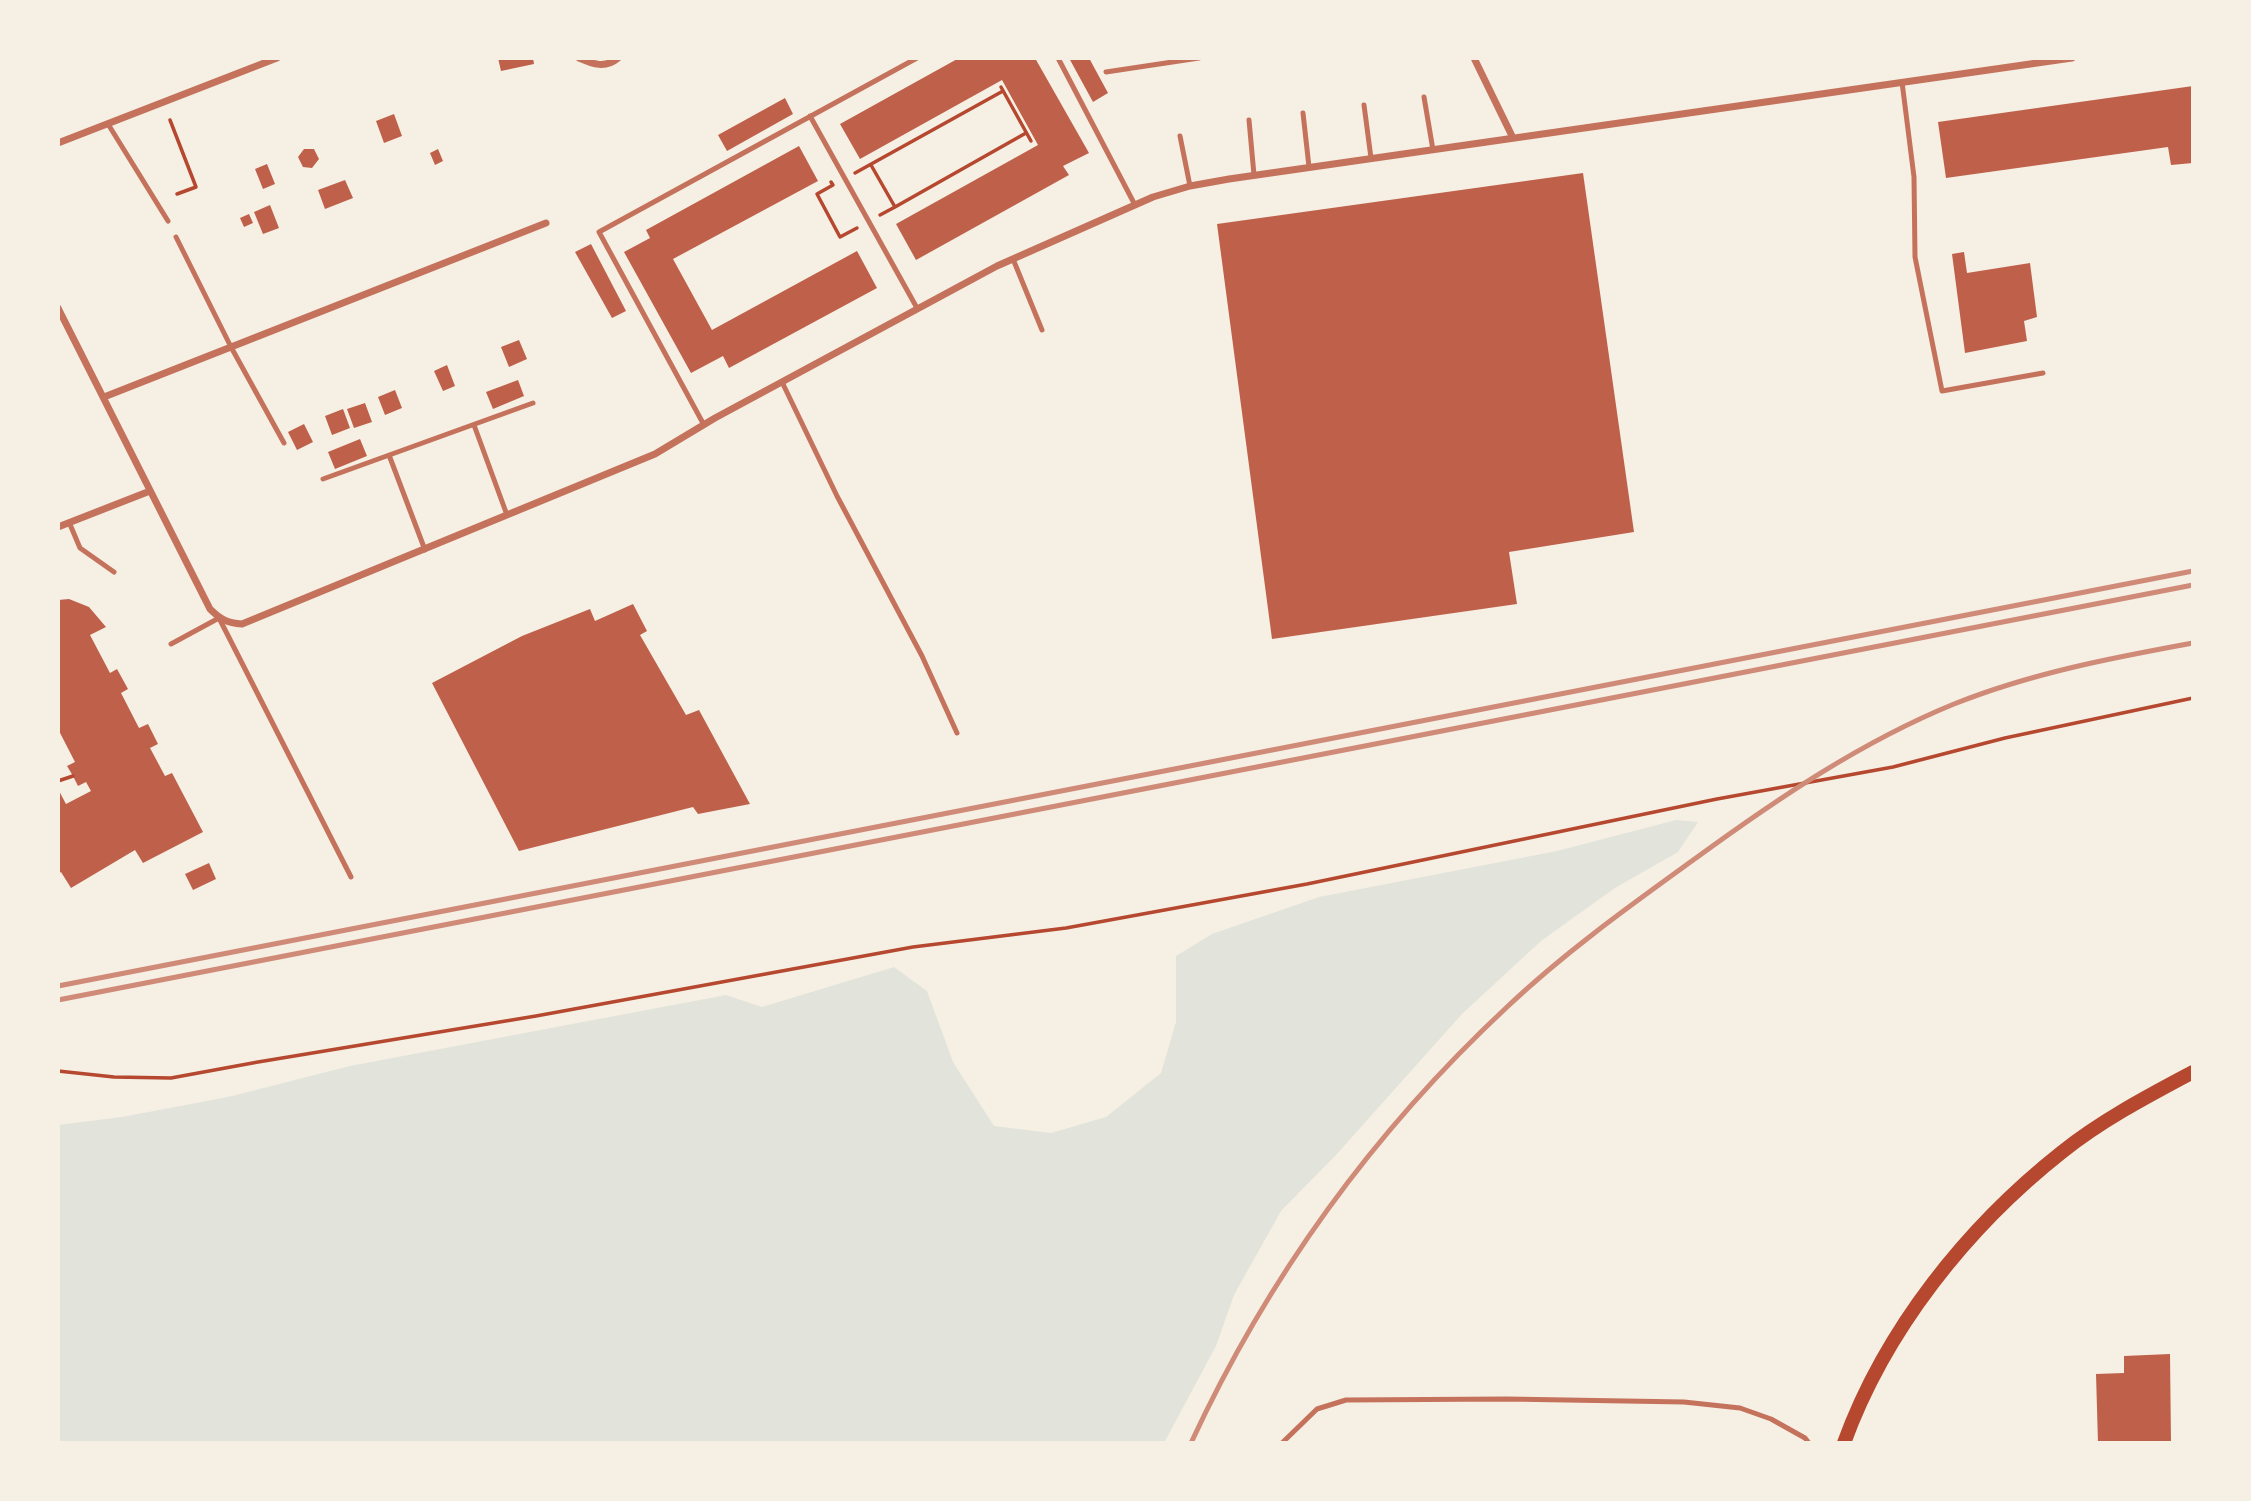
<!DOCTYPE html>
<html>
<head>
<meta charset="utf-8">
<style>
  body { margin:0 }
  #map { position:relative; width:2251px; height:1501px; overflow:hidden; background:#f6efe4; font-family:"Exo 2",sans-serif }
  canvas { display:block }
  .frame { position:absolute; inset:0; border:60px solid #f6efe4; pointer-events:none }
</style>
</head>
<body>
<div id="map">
<canvas width="2251" height="1501"></canvas>
<div class="frame"></div>
</div>
<script>
const g = document.querySelector('canvas').getContext('2d');
g.lineJoin = 'round';
function fillPath(path, color) { g.fillStyle = color; g.fill(path, 'evenodd'); }
function strokePath(path, color, width, dash) { g.strokeStyle = color; g.lineWidth = width; g.lineCap = dash ? 'butt' : 'round'; g.setLineDash(dash || []); g.stroke(path); }
fillPath(new Path2D(`
  M1676,820L1698,822L1678,852L1615,888L1541,941L1462,1014L1336,1155L1281,1211L1234,1295L1216,1346L1164,1443H58V1125L122,1117L228,1097L350,1066L726,995L762,1007L894,967L927,991L953,1062L994,1126L1051,1133L1106,1117L1161,1073L1176,1022V956L1212,934L1319,897L1557,851Z`), '#e2e4dc');
fillPath(new Path2D(`
  M498,58H533L534,64L501,71Z
  M959,58H1035L1089,153L1063,166L1069,175L916,260L896,224L1038,145L1002,80L860,159L840,124Z
  M1069,58H1089L1108,93L1093,102Z
  M2193,86V163L2171,165L2168,147L1946,178L1938,122Z
  M785,98L793,114L727,151L718,135Z
  M394,114L402,136L384,143L376,121Z
  M799,146L818,181L673,259L712,330L857,251L877,288L729,368L723,356L691,373L624,252L650,238L646,230Z
  M304,149H314L319,159L312,168L303,167L298,157Z
  M438,149L443,161L435,165L430,153Z
  M267,164L275,184L263,189L255,169Z
  M1583,173L1634,532L1509,552L1517,604L1272,639L1217,224Z
  M345,180L353,198L325,209L318,190Z
  M270,205L279,228L263,234L254,212Z
  M249,214L253,223L244,227L240,218Z
  M591,244L626,311L612,318L575,252Z
  M1964,252L1967,273L2030,263L2037,317L2024,321L2027,341L1965,353L1952,254Z
  M519,340L527,359L509,367L501,347Z
  M447,365L455,386L443,391L434,371Z
  M518,380L524,396L493,409L486,392Z
  M395,390L402,408L385,415L378,397Z
  M365,403L372,422L354,428L347,409Z
  M343,409L350,428L332,435L325,416Z
  M304,424L313,442L297,450L288,432Z
  M360,439L367,456L335,469L328,452Z
  M69,599L89,607L106,627L90,635L110,673L117,669L128,689L121,693L139,728L148,724L158,744L150,748L165,776L172,773L203,832L143,863L135,850L71,888L61,872L58,874V789L66,804L91,791L86,782L78,786L73,776L67,766L75,762L58,729V600Z
  M633,604L647,631L640,635L686,715L699,710L750,804L698,814L693,807L519,851L432,683L522,636L590,609L595,621Z
  M209,863L216,879L193,890L185,874Z
  M2170,1354L2171,1443H2098L2096,1374L2124,1373V1356Z`), '#bf614a');
strokePath(new Path2D(`
  M1001,87L1031,141
  M170,120L196,187L177,194
  M871,165L895,207L880,215
  M855,173L1003,91
  M831,182L833,185L817,194L840,237L857,228
  M895,207L1026,133
  M58,781L73,776
  M58,1071L114,1077L171,1078L258,1062L536,1016L913,947L1066,928L1307,884L1717,799L1893,767L2005,738L2193,698`), '#b5482f', 3.5);
strokePath(new Path2D(`
  M1058,58L1135,205
  M1106,72L1199,58
  M1902,82L1914,177L1915,257L1942,391L2043,373
  M1424,97L1433,150
  M1364,105L1371,158
  M1303,113L1309,167
  M810,116L917,308
  M1249,120L1254,175
  M108,124L168,221
  M1180,136L1190,186
  M176,237L231,347L284,443
  M1013,259L1042,330
  M782,382L837,496L922,656L957,733
  M474,425L507,515
  M704,425L599,232L917,58
  M389,455L425,550
  M323,479L533,403
  M69,522L80,548L114,572
  M171,644L219,618L351,877
  M1282,1443L1317,1409L1346,1400L1507,1399L1684,1402L1740,1408L1771,1419L1805,1438L1809,1443`), '#c5725c', 5);
strokePath(new Path2D(`
  M579,58C593,64 605,69 618,58
  M1474,58L1513,138
  M58,143L277,58
  M58,308L210,609C220,619 227,623 242,624L655,454L715,418L997,266L1153,197L1190,186L1229,179L2072,58
  M104,397L546,223
  M58,527L150,491`), '#c5725c', 7);
strokePath(new Path2D(`
  M1844,1443C1885,1330 1967,1227 2062,1152C2102,1120 2148,1096 2193,1072`), '#b5482f', 14);
strokePath(new Path2D(`
  M58,986L2193,571
  M58,1000L2193,585
  M1191,1443C1267,1279 1374,1131 1507,1007C1565,952 1631,905 1696,858C1777,799 1861,742 1954,704C2032,673 2111,658 2193,643`), '#cf8b77', 5);
</script>
</body>
</html>
